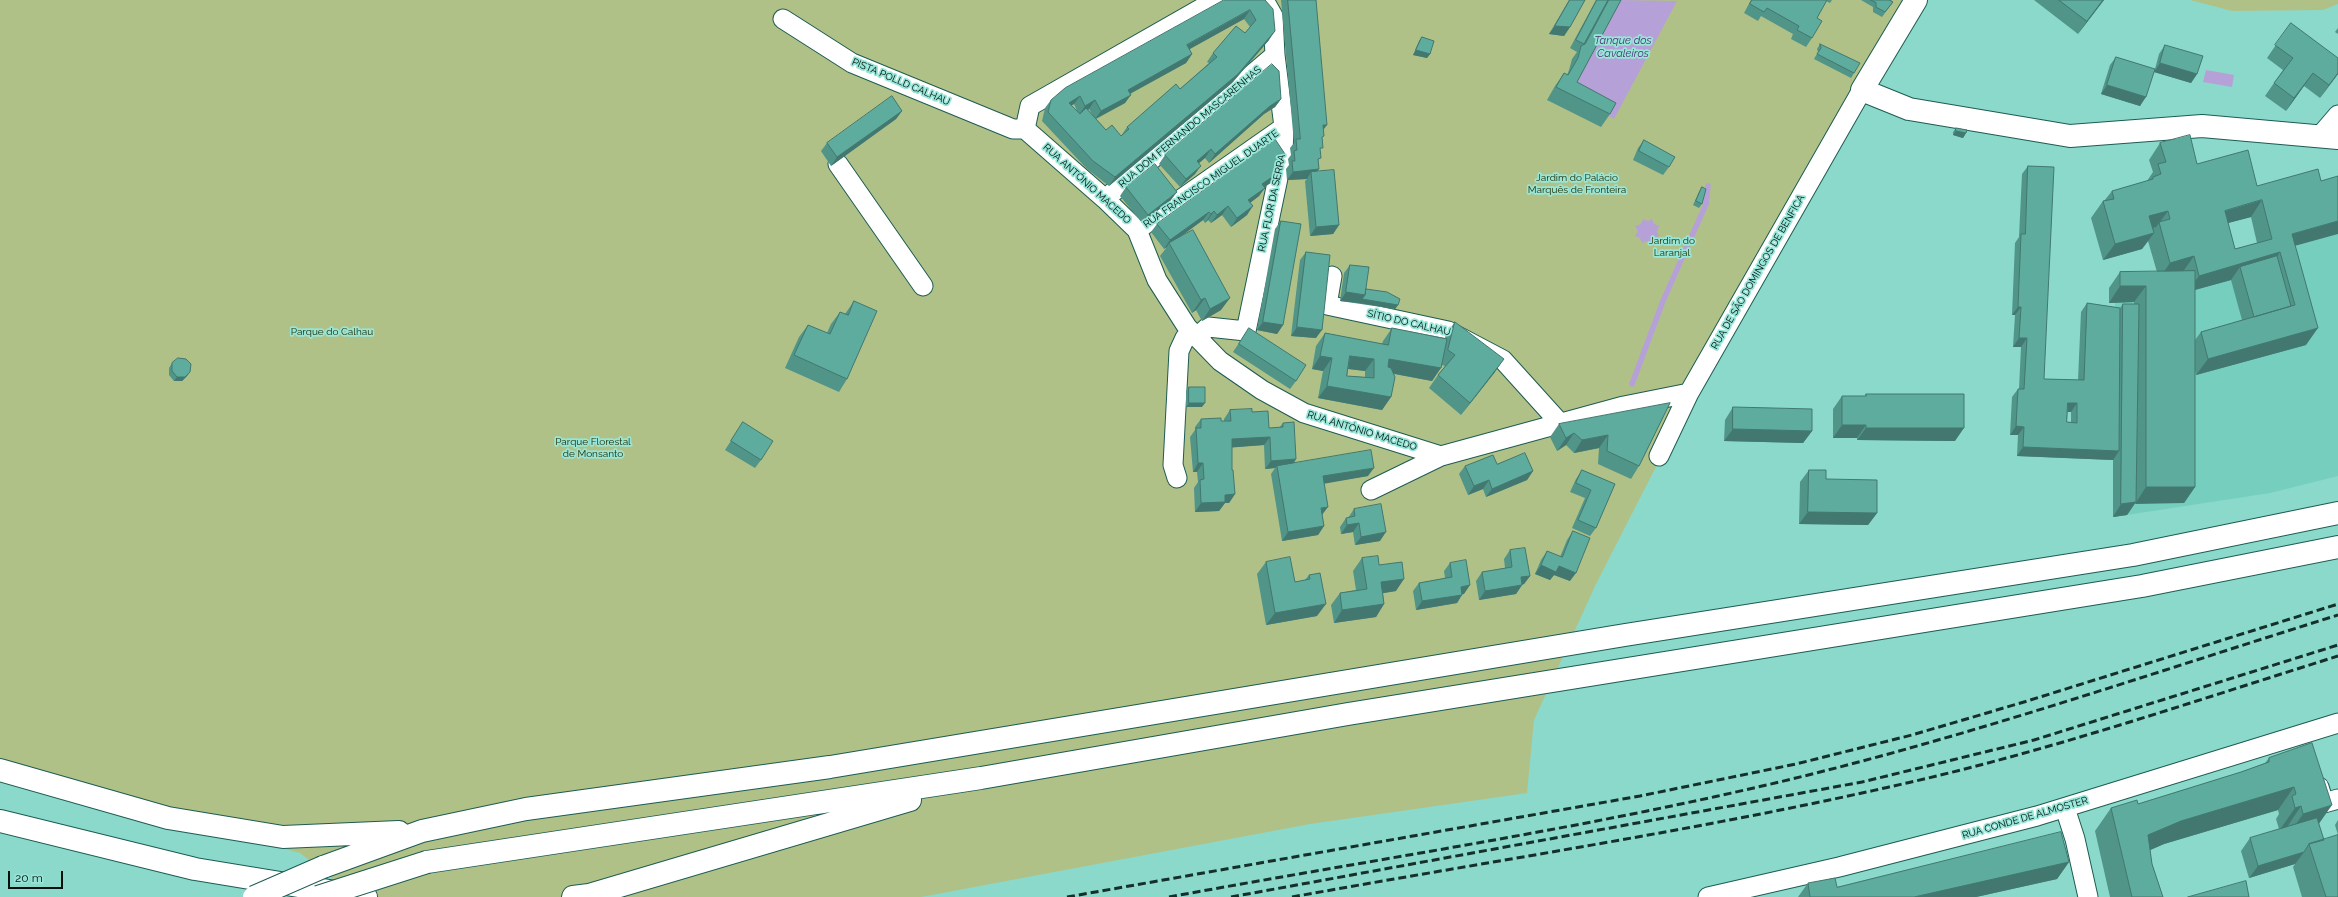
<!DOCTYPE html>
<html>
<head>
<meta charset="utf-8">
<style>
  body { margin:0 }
  #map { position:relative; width:2338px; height:897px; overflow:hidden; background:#8ad9cb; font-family:Raleway,sans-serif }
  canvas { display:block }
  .scale { position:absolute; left:8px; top:871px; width:55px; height:18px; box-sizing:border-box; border:2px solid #00110e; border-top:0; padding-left:5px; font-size:12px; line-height:14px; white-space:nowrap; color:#00110e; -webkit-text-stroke:3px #97e6d8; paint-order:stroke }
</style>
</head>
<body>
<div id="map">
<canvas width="2338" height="897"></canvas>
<div class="scale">20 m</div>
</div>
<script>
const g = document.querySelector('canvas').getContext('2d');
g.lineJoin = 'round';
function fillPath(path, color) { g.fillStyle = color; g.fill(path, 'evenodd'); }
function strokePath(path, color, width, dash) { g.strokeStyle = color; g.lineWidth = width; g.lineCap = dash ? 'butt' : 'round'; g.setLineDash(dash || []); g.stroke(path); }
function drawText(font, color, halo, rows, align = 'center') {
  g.font = font + ' Raleway,sans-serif'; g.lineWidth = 3.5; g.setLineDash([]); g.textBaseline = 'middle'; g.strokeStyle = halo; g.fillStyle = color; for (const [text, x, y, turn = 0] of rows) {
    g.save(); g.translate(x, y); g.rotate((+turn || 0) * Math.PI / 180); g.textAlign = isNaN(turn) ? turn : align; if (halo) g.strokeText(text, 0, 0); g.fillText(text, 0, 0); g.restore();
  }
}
fillPath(new Path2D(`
  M2338,234V476L2270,493L2113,517L2115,303H2109V288L2231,279L2246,332L2306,345L2280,250Z`), '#75cebe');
fillPath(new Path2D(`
  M0,0H1910L1683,414L1596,584L1534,720L1527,793L1310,824L921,897H356L300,853L0,772Z
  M2190,0H2338V4L2323,10L2232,11Z`), '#b0c188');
fillPath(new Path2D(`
  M1619,0L1677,1L1614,119L1568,94Z
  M2206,70L2234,75L2232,87L2203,82Z
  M1643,219L1648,221L1652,219L1654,224L1659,226L1657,232L1659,236L1654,238L1652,243L1647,241L1642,243L1640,238L1635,236L1638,231L1635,226L1641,224Z`), '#b5a1d7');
strokePath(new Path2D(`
  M1632,384L1663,301L1706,204L1708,186`), '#b5a1d7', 5.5);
const street = new Path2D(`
  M783,19L852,63L1013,129H1025
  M1025,129L1105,199L1137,230L1157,280L1187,327L1220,361L1262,390L1304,413L1441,456
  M1025,129L1030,106L1216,0
  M2320,136L2338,115
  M838,164L923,286
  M1105,199L1275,55
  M1137,230L1284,127
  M1332,276L1327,305L1448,331L1503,360L1559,422
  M1197,337L1208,327L1246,331L1283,154L1284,127L1275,55L1273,16L1264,0
  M1659,456L1689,393L1862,90
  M1177,478L1173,465L1179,351L1185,338L1192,332
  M1371,490L1441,456L1624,406L1689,393
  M2319,787L2324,803L2338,799
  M2065,808L2075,839L2088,897
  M1708,897L1839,867L2037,816L2338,723`);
const secondary = new Path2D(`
  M1916,0L1862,90L1909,109L2070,136L2202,126L2338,138`);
const highway = new Path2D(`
  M0,770L168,818L283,837L399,832
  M0,821L195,869L366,897
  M427,862L981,778L1348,714L2142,586L2338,547
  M323,867L422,831L526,809L830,767L1625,635L2133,555L2338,513
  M573,897L589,895L910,800`);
strokePath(street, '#1d5c52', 21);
strokePath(secondary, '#1d5c52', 24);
strokePath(highway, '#1d5c52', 24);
strokePath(street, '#fff', 19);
strokePath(secondary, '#fff', 22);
strokePath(highway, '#fff', 22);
strokePath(new Path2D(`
  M1067,897L1640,796L1796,764L1912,735L2024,702L2338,604
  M1169,897C1365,861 1563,832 1758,787C1954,742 2146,675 2338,615
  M1231,897L1862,782L2034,740L2338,645
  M1292,897C1502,859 1715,828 1924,779C2064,746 2201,699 2338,656`), '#15302b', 3, [8, 4]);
const highwayBridge = new Path2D(`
  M254,897L323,867
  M318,897L427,862`);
strokePath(highwayBridge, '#1d5c52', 24, []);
strokePath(highwayBridge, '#fff', 22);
fillPath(new Path2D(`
  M1265,0L1269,40L1232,83L1109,186L1087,169L1042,121L1045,108L1051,100ZM1244,19L1250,27L1245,33L1213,53L1207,62L1209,63L1180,89L1127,127L1121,136L1106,130L1096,119L1125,103L1130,94L1186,63L1192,54L1189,49ZM1074,104L1077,111L1071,105ZM1089,109L1093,116L1088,110Z
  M1281,0H1316L1323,130L1318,162L1317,172L1339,225L1333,234L1310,236L1305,181L1307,179L1287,180L1286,169L1289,165L1288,159L1291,155L1290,148L1294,143Z
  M1569,0H1585L1570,27L1564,36L1549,34Z
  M1596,0H1621L1577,82L1610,114L1601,127L1547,100L1555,86L1564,73L1567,75L1569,70L1572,59L1577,52L1570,48Z
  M1751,0H1832L1830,3L1826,1L1817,18L1812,38L1806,47L1791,39L1793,34L1761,16L1758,21L1744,13Z
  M1861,0H1892L1891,1L1893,2L1882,17L1873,12V7Z
  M2034,0H2104L2078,34Z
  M2291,23L2338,74L2320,98L2304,86L2286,111L2265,96L2283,70L2267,58Z
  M2338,28V34L2335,32Z
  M1422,37L1430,54L1427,58L1413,55L1419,41Z
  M1820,44L1854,73L1851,78L1814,59L1818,52L1817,49Z
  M2165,45L2197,74L2191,83L2154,72L2140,106L2101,94L2110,65L2116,57L2155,69L2159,54Z
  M1281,99L1275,107L1264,114L1209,163L1205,158L1199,163L1195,174L1180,187L1159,164L1165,155Z
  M902,111L896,119L831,166L821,151L827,143Z
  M1956,128L1966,133L1963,138L1953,135V132Z
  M1644,140L1669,167L1663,175L1633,160L1638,148Z
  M2160,143L2197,164L2257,186L2295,246L2306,345L2196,375L2195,370V487L2184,503H2135L2127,515L2113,517V460L2017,456L2018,435H2010L2012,397L2018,389H2019L2021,347H2013L2015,315H2012L2015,243L2019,237L2022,174L2028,166L2044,379L2078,380L2081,312L2087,303L2120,308L2123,304H2134V302L2109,303V288L2120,272H2157L2148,241L2142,249L2103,260L2091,218L2103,201H2104L2112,191L2147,181L2153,172L2149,160ZM2251,217L2257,243L2235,249L2228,223ZM2231,280L2242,320L2201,332L2195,340V290ZM2067,412H2071V422H2067Z
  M1280,161L1277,172L1272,182L1264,187L1259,196L1250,203L1247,215L1231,227L1222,215L1211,223L1208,220L1205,223L1203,220L1179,238L1221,310L1202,321L1196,310L1192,313L1160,256L1167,247L1164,249L1151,232L1157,224Z
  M1126,187L1171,200L1142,223L1120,196Z
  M1702,187V204L1699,208L1693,205L1699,192Z
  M1281,221L1283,325L1277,334L1257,330L1275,229Z
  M1306,252L1316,338L1291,336L1300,260Z
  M1350,265L1366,289L1398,305L1395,309L1340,301L1344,273Z
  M854,301L847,379L839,392L785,368L799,337L808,325L827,333L831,324L840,312L845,314Z
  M1455,322L1495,372L1461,415L1429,388L1438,375L1445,366L1442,365L1432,381L1394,374L1391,397L1382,410L1318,398L1323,371L1312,369L1316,346L1325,333L1382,344L1383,341L1392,328L1445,338L1446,334ZM1348,369L1365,371V377L1347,376Z
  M1249,328L1296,381L1290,389L1233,352Z
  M172,363L190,372L187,376L182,381H174L169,375V368Z
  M1189,387L1202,407H1186V391Z
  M1866,394L1955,441L1857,440V438H1833V409L1842,396H1865Z
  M1670,403L1639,466L1631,479L1598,464L1599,448L1574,453L1566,445L1557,451L1550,437L1559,424Z
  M1733,407L1812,431L1803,443L1724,441L1725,420Z
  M1230,410L1252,412L1269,428H1279L1283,423L1296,459L1294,463L1368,476L1324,483L1322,515L1324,526L1318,535L1282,541L1271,474L1275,468L1265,469L1264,445L1232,447V470L1235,494L1229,503H1225L1219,511L1195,512L1194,488L1198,482L1197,472H1193L1190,437L1195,430V427L1201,419L1221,421H1224V419Z
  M743,422L761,460L755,468L725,450Z
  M1497,464L1533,471L1527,480L1486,497L1483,489L1468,495L1459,474L1465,466Z
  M1582,470L1615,484L1596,528L1590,536L1572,528L1585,498L1570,492L1576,479Z
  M1809,470L1877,513L1868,525L1799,524L1800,482Z
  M1354,509L1380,541L1355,545L1353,532L1341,534L1340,527L1346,518H1348Z
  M1573,531L1570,581L1554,575L1550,580L1535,574L1541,560L1547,551L1560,557L1567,540Z
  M1510,550L1530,576L1524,584L1522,585L1516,594L1479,600L1476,581L1482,572L1505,568L1504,559Z
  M1362,558L1379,565L1396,591L1383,593L1384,604L1376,617L1334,623L1331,605L1340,593L1356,590L1353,571Z
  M1266,562L1295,582L1305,580L1309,575L1317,616L1266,625L1257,574Z
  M1450,563L1464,594H1462L1457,603L1416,610L1413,591L1419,583L1445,578L1444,571Z
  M2312,743L2319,824L2324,840L2338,835L2335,825L2338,820V897H2302L2293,867L2295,864L2249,878L2241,851L2250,838L2279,829L2276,819L2279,814L2278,810L2164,844L2150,850L2152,864L2163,897H2110L2095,831L2111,808L2138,804L2241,772L2265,763L2269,758Z
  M2069,862L2057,879L1976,897H1798L1808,883L1837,887Z`), '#519488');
fillPath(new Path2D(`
  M2103,0H2104L2078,34L2087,21Z
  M1250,10L1244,19L1181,54L1187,45Z
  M1555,26L1570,27L1564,36L1549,34Z
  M1275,31L1269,40L1232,83L1109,186L1115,177Z
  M1416,50L1430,54L1427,58L1413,55Z
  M1192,54L1186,63L1122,98L1128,90Z
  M2160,63L2197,74L2191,83L2154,72Z
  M2313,73L2304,86L2286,111L2294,98Z
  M2338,73V74L2320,98L2329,85Z
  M2107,85L2146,97L2140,106L2101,94Z
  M1131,95L1125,103L1095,119L1101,111Z
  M1080,96L1074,104L1063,111L1069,103Z
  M1281,99L1275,107L1264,114L1209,163L1215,154L1270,106Z
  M1095,100L1089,109L1079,115L1085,106Z
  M902,111L896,119L831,166L837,157Z
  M1323,125H1327L1321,133Z
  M1956,131L1966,133L1963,138L1953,135Z
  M1211,149L1205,158L1191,170L1197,161Z
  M1285,154L1279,162V158Z
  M1283,164L1277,173L1275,170Z
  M1201,166L1195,174L1180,187L1186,179Z
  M1319,169L1313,178L1311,172L1307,179L1287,180L1293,172Z
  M1278,173L1272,182L1256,193L1262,184Z
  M1265,188L1259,196L1242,209L1248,200Z
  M1177,192L1171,200L1142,223L1148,215Z
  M2262,200L2251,217L2213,227L2225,211Z
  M1228,206L1222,215L1211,223L1217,215Z
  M1253,206L1247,215L1231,227L1237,218Z
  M1214,211L1208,220L1205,223L1211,214Z
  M2168,211L2156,227L2138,232L2149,216Z
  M1209,212L1203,220L1170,244L1169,243L1167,247L1164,249L1170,240Z
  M2338,221V234L2280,250L2292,234Z
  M1339,225L1333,234L1310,236L1316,227Z
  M2154,233L2142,249L2103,260L2115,244Z
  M2280,252L2269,269L2240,267L2231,280L2187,292L2199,276Z
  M2194,256L2182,273L2159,279L2170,263Z
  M2120,286H2146L2134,302L2109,303Z
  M1346,292L1365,295L1359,303L1340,301Z
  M1205,298L1196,310L1192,313L1201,300Z
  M1230,298L1221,310L1202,321L1210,309Z
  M1362,299L1398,305L1395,309L1359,303Z
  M2018,307H2021L2015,315H2012Z
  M1263,322L1283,325L1277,334L1257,330Z
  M1297,327L1322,330L1316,338L1291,336Z
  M2318,328L2306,345L2196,375L2208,359Z
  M2019,338H2027L2021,347H2013Z
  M1320,356L1332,358L1323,371L1312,369Z
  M1350,356L1374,359L1365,371L1341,368Z
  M1389,359L1441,368L1432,381L1380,371Z
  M1504,359L1495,372L1461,415L1470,403Z
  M190,372L187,376L182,381H174L177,377Z
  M1327,386L1391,397L1382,410L1318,398Z
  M1189,403H1205L1202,407H1186Z
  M2068,403H2077L2071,412H2062Z
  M1842,425H1866L1857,438H1833Z
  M2016,426L2024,427L2018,435H2010Z
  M1866,428H1964L1955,441L1857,440Z
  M1733,429L1812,431L1803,443L1724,441Z
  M1574,433L1566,445L1557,451L1566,438Z
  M1608,435L1599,448L1574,453L1582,440Z
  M1270,437L1264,445L1226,448L1232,439Z
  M2023,447L2119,451L2113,460L2017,456Z
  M1296,459L1290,468L1277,466L1275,468L1265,469L1271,461Z
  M1198,463H1203L1197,472H1193Z
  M1374,468L1368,476L1317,485L1323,476Z
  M1533,471L1527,480L1486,497L1492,489Z
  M1489,480L1483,489L1468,495L1474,486Z
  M2146,487H2195L2184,503L2135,504Z
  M1235,494L1229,503H1225L1219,511L1195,512L1201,503L1225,495Z
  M2136,502L2127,515L2113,517L2121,504Z
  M1328,507L1322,515L1321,508Z
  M1808,512L1877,513L1868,525L1799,524Z
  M1359,523L1353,532L1341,534L1347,525Z
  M1324,526L1318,535L1282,541L1288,532Z
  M1386,532L1380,541L1355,545L1361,537Z
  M1541,565L1559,566L1576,573L1570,581L1554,575L1550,580L1535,574Z
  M1530,576L1524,584L1515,586L1521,577Z
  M1404,579L1396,591L1372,595L1381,582Z
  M1470,585L1464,594L1455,596L1461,587Z
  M1522,585L1516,594L1479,600L1485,591Z
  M1462,595L1457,603L1416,610L1422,601Z
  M1326,604L1317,616L1266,625L1275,613Z
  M1384,604L1376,617L1334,623L1342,610Z
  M2294,787L2278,810L2164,844L2132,858L2148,835L2181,821Z
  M2332,805L2316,828L2287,837L2303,814Z
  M2301,806L2285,830L2279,831L2295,808Z
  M2304,852L2295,864L2249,878L2258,866Z
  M2069,862L2057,879L1976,897H1914Z`), '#42786f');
const building = new Path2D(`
  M1224,0H1265L1273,9L1275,31L1238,74L1115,177L1093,161L1048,112L1051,100L1065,88ZM1250,10L1256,20L1245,33L1236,26L1213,53L1217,57L1180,89L1176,84L1127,127L1129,129L1121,136L1112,125L1106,130L1086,108L1080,114L1069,103L1080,96L1085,106L1095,100L1101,111L1131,95L1128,90L1192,54L1187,45Z
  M1288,0H1316L1327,125H1323L1324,136L1322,137L1323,148H1320L1321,158L1318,159L1319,169L1293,172L1292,161H1295L1294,151L1297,150L1296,139H1300Z
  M1570,0H1585L1570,27L1555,26Z
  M1597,0H1608L1584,44L1576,40Z
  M1609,0H1621L1577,82L1616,103L1610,114L1556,87L1564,73L1568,75L1578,58L1581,46L1585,44Z
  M1752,0H1827L1817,18L1822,21L1812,38L1797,30L1799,26L1767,8L1764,12L1750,4Z
  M1871,0H1889L1893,2L1885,12L1876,7V3Z
  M2059,0H2103L2087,21Z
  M2291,23L2338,58V73L2329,85L2313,73L2294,98L2274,83L2293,58L2275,45Z
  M1422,37L1434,41L1430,54L1416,50Z
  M1820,44L1860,63L1854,73L1817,54L1821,48Z
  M2165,45L2203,56L2197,74L2160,63Z
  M2116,57L2155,69L2146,97L2107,85Z
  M1272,64L1279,71L1281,99L1270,106L1215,154L1211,149L1197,161L1201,166L1186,179L1165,155Z
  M892,96L902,111L837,157L827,143Z
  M1956,128L1967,130L1966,133L1956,131Z
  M2190,135L2197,164L2248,150L2257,186L2318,169L2321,181L2338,176V221L2292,234L2318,328L2208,359L2201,332L2295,305L2280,252L2199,276L2194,256L2170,263L2159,222L2170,219L2168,211L2149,216L2154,233L2115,244L2103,201L2114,199L2112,191L2153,179V177L2161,174L2158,164L2166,162L2160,143ZM2262,200L2272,239L2235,249L2225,211Z
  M1275,139L1285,154L1279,158L1283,164L1275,170L1278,173L1262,184L1265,188L1248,200L1253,206L1237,218L1228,206L1217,215L1214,211L1211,214L1209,212L1170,240L1157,224Z
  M1644,140L1675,157L1669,167L1639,151Z
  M1155,164L1177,192L1148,215L1126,187Z
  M2028,166L2054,167L2044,379L2084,380L2087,303L2120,308L2119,451L2023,447L2024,427L2016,426L2018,389H2024L2027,338H2019L2021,307H2018L2021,234H2025ZM2068,403H2077V423L2067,422Z
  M1334,170L1339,225L1316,227L1311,172Z
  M1702,187L1706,189L1702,204L1696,201Z
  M1281,221L1301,224L1283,325L1263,322Z
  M1193,230L1230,298L1210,309L1205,298L1201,300L1169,243Z
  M1306,252L1330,255L1322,330L1297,327Z
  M2277,256L2291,306L2254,317L2240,267Z
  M1350,265L1369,267L1365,295L1346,292Z
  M2195,271V487H2146V286H2120V272Z
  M1366,289L1387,292L1400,299L1398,305L1362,299L1365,295Z
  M854,301L877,311L847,379L794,355L808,325L830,334L840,312L848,315Z
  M2123,304H2139L2136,502L2121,504Z
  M1455,322L1504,359L1470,403L1438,375L1455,355L1448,350Z
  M1249,328L1306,365L1296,381L1239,344Z
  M1392,328L1447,339L1441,368L1389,359L1388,367L1391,368L1395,377L1391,397L1327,386L1332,358L1320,356L1325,333L1388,345ZM1350,356L1374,359V378L1347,376Z
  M178,358L186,359L191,364L190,372L185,377H177L172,371V363Z
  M1189,387H1205V403H1189Z
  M1866,394H1964V428H1866V425H1842V396H1866Z
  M1670,403L1639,466L1607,451L1608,435L1582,440L1574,433L1566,438L1559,424Z
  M1733,407L1812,409V431L1733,429Z
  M1252,409V412L1268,411L1269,428L1283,427V423L1294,422L1296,459L1271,461L1270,437L1232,439V470H1233L1235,494L1225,495V502L1201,503L1200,480L1204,479L1203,463H1198L1196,428H1201V419L1221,418V421H1231L1230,410Z
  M743,422L773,441L761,460L731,441Z
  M1371,450L1374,468L1323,476L1328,507L1321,508L1324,526L1288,532L1277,466Z
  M1525,453L1533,471L1492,489L1489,480L1474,486L1465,466L1493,455L1497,464Z
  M1582,470L1615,484L1596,528L1578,520L1591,490L1576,483Z
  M1809,470H1826V479L1877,480V513L1808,512Z
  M1381,504L1386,532L1361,537L1359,523L1347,525L1346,518L1355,516L1354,509Z
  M1573,531L1590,538L1576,573L1559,566L1556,572L1541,565L1547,551L1562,557Z
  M1525,548L1530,576L1521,577L1522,585L1485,591L1482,572L1512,567L1510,550Z
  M1378,556L1379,565L1402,562L1404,579L1381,582L1384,604L1342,610L1340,593L1367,589L1362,558Z
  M1290,557L1295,582L1310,579L1309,575L1320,573L1326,604L1275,613L1266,562Z
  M1466,560L1470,585L1461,587L1462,595L1422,601L1419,583L1452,577L1450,563Z
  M2312,743L2332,805L2303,814L2301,806L2295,808L2292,796L2296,794L2294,787L2181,821L2148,835L2152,864L2163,897H2132L2111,808L2137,800L2138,804L2241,772L2269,762V758Z
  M2317,818L2324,840L2309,844L2304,852L2258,866L2250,838Z
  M2061,832L2069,862L1914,897H1810L1808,883L1835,878L1837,887Z
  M2338,835V897H2326L2309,844Z
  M2246,881L2249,897H2188Z`);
fillPath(building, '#5eac9e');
strokePath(building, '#42786f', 1);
drawText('10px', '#00110e', '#97e6d8', [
  ["PISTA POLLD CALHAU",901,82,23],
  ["RUA DOM FERNANDO MASCARENHAS",1190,127,-40],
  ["RUA FRANCISCO MIGUEL DUARTE",1211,179,-35],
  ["RUA ANTÓNIO MACEDO",1087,184,42],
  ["RUA FLOR DA SERRA",1272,203,-78],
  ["RUA DE SÃO DOMINGOS DE BENFICA",1758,272,-60],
  ["SÍTIO DO CALHAU",1409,323,13],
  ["RUA ANTÓNIO MACEDO",1362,431,17],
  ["RUA CONDE DE ALMOSTER",2025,818,-16]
]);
drawText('10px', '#242e01', '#97e6d8', [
  ["Jardim do Palácio",1577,178],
  ["Marquês de Fronteira",1577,190],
  ["Jardim do",1672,241],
  ["Laranjal",1672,253],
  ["Parque do Calhau",332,332],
  ["Parque Florestal",593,442],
  ["de Monsanto",593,454]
]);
drawText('italic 11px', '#4e3173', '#97e6d8', [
  ["Tanque dos",1623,41],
  ["Cavaleiros",1623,54]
]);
</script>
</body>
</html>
